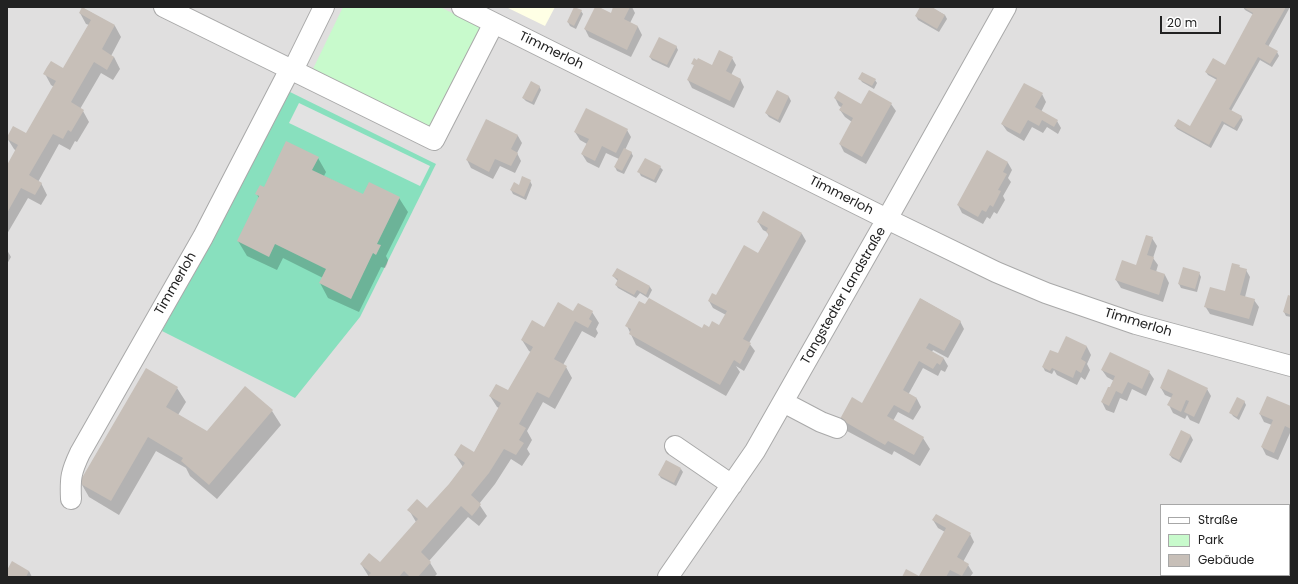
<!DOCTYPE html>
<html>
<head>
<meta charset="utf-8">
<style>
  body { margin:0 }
  #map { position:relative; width:1298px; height:584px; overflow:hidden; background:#f2efe9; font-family:Poppins,sans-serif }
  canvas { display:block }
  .frame { position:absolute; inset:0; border:8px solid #222; pointer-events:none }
  .legend { position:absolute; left:1160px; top:504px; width:130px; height:72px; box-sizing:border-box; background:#fff; border:1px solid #a7a7a7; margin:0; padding:5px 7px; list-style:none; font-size:12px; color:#222 }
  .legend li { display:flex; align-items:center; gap:8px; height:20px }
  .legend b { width:20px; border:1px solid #a7a7a7 }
  .scale { position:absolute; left:1160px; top:16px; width:61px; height:18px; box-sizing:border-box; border:2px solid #222; border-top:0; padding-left:5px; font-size:12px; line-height:14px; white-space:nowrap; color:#222; -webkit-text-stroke:3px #fff; paint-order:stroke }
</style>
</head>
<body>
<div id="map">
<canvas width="1298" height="584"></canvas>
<div class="frame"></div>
<ul class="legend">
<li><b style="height:5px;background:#fff"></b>Straße</li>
<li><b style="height:11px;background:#c8facc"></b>Park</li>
<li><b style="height:11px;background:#c7bfb8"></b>Gebäude</li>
</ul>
<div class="scale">20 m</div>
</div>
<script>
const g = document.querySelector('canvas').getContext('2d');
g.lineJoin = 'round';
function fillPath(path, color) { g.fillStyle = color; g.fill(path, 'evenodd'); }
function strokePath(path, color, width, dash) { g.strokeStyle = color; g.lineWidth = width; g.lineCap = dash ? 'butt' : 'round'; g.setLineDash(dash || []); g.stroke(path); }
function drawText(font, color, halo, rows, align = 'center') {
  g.font = font + ' Poppins,sans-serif'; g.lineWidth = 3; g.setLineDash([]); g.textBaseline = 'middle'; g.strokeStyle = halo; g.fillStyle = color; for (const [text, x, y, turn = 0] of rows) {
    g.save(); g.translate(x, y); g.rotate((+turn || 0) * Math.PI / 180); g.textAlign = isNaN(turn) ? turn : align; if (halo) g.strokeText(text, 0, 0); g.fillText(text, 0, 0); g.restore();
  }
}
fillPath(new Path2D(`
  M7,7H1291V577H7ZM1161,505H1289V575H1161Z`), '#e0dfdf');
fillPath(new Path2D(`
  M506,7H555L545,26Z`), '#ffffe5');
fillPath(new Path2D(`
  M343,7H440L481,27L428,131L311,73Z`), '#c8facc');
fillPath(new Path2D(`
  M288,91L436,164L360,317L295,398L162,331Z`), '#88e0be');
fillPath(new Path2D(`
  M299,103L430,166L420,186L289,123Z`), '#e2e2e2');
fillPath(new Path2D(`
  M596,7L611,14L615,7H632L635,13L630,23L638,27L642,35L631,57L589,37L585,29Z
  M921,7H930L945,15L947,19L939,32L918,20L916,16Z
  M1243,7H1290L1268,47L1277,52L1279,56L1272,67L1260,60L1231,111L1241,116L1243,120L1237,131L1224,124L1211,148L1177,129L1175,126L1191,127L1217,80L1208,75L1206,72L1225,66L1254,15L1245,10Z
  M83,8L115,26L121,37L111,56L114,57L120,69L113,80L101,73L80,109L83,111L89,122L77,142L75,141L70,150L59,144L38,182L41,183L47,195L41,205L28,198L7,234V167L16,151L14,149L7,138L26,135L54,87L51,85L45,74L63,70L89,25L86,24L80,13Z
  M581,11L583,14L576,29L570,26L568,22Z
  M676,46L678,50L669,68L652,60L650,57Z
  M732,58L736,65L731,75L740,79L744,87L734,108L692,88L688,80L695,67L693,64L713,66Z
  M860,79L875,80L877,83L874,89L862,82Z
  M539,86L541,90L534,105L526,101L523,98Z
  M777,92L789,97L791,101L780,123L769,117L766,113Z
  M1042,94L1046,102L1041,112L1057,121L1061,128L1058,134L1047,127L1043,133L1032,127L1024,141L1007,131L1002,124Z
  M835,98L861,106L891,104L896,111L866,164L844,152L840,144L852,122L845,117L840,110L841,107L839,106Z
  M487,120L518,136L522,143L517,153L521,161L515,173L500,166L493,179L471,168L467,160Z
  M627,130L631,137L625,150L631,152L633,156L624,174L617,171L615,167L619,159L606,153L599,168L587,162L582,154L587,144L580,140L575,132Z
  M987,152L1008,163L1012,170L1008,178L1011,182L1003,196L1005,200L997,214L994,212L990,219L987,217L983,224L962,213L958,205Z
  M318,158L326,172L324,176L364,196L399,198L408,212L386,256L388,260L387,264L385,268L381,267L359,312L328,298L320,283L323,278L283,258L277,270L247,256L238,241L259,199L257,194L264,188Z
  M660,167L663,170L656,183L641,176L639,172Z
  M530,181L532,185L526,200L513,194L511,190Z
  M758,222L802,234L806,241L749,343L755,351L744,371L736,366L740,372L726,396L636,345L627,326L701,329L720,326L726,315L713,308L709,301L716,297L758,254L769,236L767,232L763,230Z
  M1152,238L1157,246L1153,258L1158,265L1156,272L1165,275L1169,283L1163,302L1121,288L1116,280L1137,267Z
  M7,250L11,257L7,264Z
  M1239,266L1240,268L1246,270L1250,277L1245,297L1254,300L1259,307L1253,326L1210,314L1205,306L1226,292Z
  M617,269L650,287L652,290L648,298L640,293L636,298L618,288L616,285L618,281L613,276Z
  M1199,273L1201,277L1197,292L1181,288L1179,284Z
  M1291,297V317L1286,316L1284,312Z
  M921,299L960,321L964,329L948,358L933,350L932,352L944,359L948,366L945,372L941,370L938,376L923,368L908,395L917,399L921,407L913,420L898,412L893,421L923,438L930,449L920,466L894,451L892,455L847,431L841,419L863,404Z
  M574,312H592L599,323L596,329L598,333L595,338L582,331L563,365L566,367L572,378L555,409L543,402L527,431L532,440L527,449L530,454L522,466L511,459L495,484L479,504L487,516L479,526L468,517L429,561L437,574L434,577H369L361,564H380L416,522L409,510H427L449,485L463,467L455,455L474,453L499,408L497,407L490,396L509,392L531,352L529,351L522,340Z
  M1067,338L1087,347L1091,355L1087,364L1090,370L1085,380L1081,377L1077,385L1057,375L1054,370L1052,374L1045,371L1043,367L1058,356Z
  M1102,370L1149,372L1154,379L1146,396L1132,389L1127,401L1120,398L1114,413L1106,410L1102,402L1114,381L1107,377Z
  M177,388L186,402L178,415L207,432L245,388L272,411L281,425L217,499L190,476L186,468L156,451L119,515L89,497L81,483Z
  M1161,388L1207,389L1211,396L1199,424L1190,420L1187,415L1185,419L1173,413L1169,405L1172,398L1165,395Z
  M1244,401L1246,405L1239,420L1233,416L1231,413Z
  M1291,407V434L1290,433L1278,460L1266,455L1262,447L1272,425L1264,422L1260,414Z
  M1181,432L1191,436L1193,440L1181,463L1172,458L1170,455Z
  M681,469L683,472L676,486L661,478L659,475Z
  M933,520L970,534L974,542L963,562L968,565L973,573L970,577H919L945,532L938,528Z
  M29,571L32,577H7V572Z
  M1237,575H1266L1265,577H1238Z`), '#0003');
fillPath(new Path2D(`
  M82,7L115,25L102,49L114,57L107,70L94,62L71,102L84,110L71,132L68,130L63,139L53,134L29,175L42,183L35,195L21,188L7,213V165L18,145L7,139V137L13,126L26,133L56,81L43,74L47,67L51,61L63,68L91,20L79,13Z
  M574,7L582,10L574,26L567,22Z
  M595,7H599L611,13L613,7H630L624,19L638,26L627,50L584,29Z
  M920,7H932L945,15L937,29L915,16Z
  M1243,7H1286L1265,44L1278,51L1270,64L1258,57L1229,109L1242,116L1234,128L1222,121L1209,145L1174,126L1178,119L1190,126L1217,78L1205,72L1213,58L1225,65L1253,13Z
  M659,37L677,46L667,65L649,57Z
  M719,50L733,57L726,71L741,79L730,101L687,80L694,65L691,64L694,58L697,60L698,58L712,65Z
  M862,72L876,79L872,86L858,79Z
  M531,81L540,86L532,102L522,98Z
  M1024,83L1043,93L1035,107L1058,120L1054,127L1042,120L1039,126L1028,120L1020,134L1001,124Z
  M777,90L789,96L778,120L765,113Z
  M869,90L892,103L862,157L839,144L853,118L839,110L843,104L834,98L838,91L861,104Z
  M586,108L628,129L616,153L602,146L595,161L581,154L589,139L574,132Z
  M486,119L518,135L511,149L518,153L511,166L495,159L489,172L466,160Z
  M286,141L319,157L312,170L363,194L369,182L400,197L377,244L381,245L376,255L373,253L351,299L319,283L326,269L275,244L269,257L237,241L259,196L255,194L260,185L264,187Z
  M624,148L632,152L622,171L614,167Z
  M987,150L1008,162L1003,172L1007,174L998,190L1001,191L993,207L990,205L986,212L982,210L978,217L957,205Z
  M645,158L661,166L654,180L637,172Z
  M522,176L531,180L524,197L510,190L514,182L519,185Z
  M763,211L802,233L743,339L751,343L740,364L734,360L720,385L629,334L631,329L625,326L639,301L645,304L649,298L702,328L704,324L709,327L712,321L719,325L727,311L708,301L712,293L716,295L744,245L758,253L769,234L766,232L768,228L757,222Z
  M1146,235L1153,237L1147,255L1154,257L1150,269L1165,274L1159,295L1115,280L1122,260L1136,265Z
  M1232,263L1240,265L1239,267L1247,269L1240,295L1255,299L1249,319L1204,307L1210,287L1225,291Z
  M1183,267L1200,272L1195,289L1178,284Z
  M617,268L650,286L646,295L637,290L634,295L615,285L618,279L612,276Z
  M1288,295L1291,296V315L1283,312Z
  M920,298L961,321L944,351L929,343L926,348L944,358L940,365L937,363L933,369L919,361L903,390L917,398L909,413L894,405L887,416L924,437L914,455L888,441L885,445L840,419L852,397L862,403Z
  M558,302L573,311L578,303L593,311L589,319L592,321L588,328L575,321L554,359L567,366L549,398L537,392L519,424L526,428L519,440L524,443L516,455L504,449L489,473L471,495L481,504L477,510L472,516L461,506L421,552L431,562L418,577H410L404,571L399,577H367L371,573L360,564L369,553L380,562L418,519L407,510L417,499L427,508L449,484L465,463L454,455L461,444L474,452L501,403L489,396L496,384L508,390L533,347L521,340L532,320L544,327Z
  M1066,336L1087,346L1081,359L1086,362L1081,373L1076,370L1073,378L1052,368L1050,371L1042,367L1050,350L1058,353Z
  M1110,352L1150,371L1142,389L1128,382L1122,394L1116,391L1109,406L1101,402L1108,387H1110L1115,376L1101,370Z
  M146,368L178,387L166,407L207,431L245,386L273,410L209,485L181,461L183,458L148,437L111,501L79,483Z
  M1168,369L1208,388L1194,417L1184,412L1189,401L1186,400L1181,412L1167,405L1173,394L1160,388Z
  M1267,396L1291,406V429L1285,426L1274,453L1261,447L1273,420L1259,414Z
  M1237,397L1245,401L1237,417L1229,413Z
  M1181,430L1191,435L1179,460L1169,455Z
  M666,460L681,468L674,483L658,475Z
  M936,514L971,533L957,557L969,564L962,576L950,570L946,577H902L906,569L919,576L946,528L932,520Z
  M12,561L29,571L26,577H7V570Z
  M1235,575H1258V577H1240Z`), '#c7bfb8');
const minor = new Path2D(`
  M164,7L434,140L494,23L887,219L996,272L1046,293L1136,324L1291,366
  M462,7L494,23
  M293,70L324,7
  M783,402L821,422L837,428
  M675,446L732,485
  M71,499C70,478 71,472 80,453L203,237L290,69
  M1289,573L1291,569
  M668,577L755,451L887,219L1006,7`);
strokePath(minor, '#a9a9a9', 22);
strokePath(minor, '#fff', 20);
drawText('13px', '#222', '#fff', [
  ["Timmerloh",551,51,26],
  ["Timmerloh",841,196,27],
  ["Timmerloh",176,284,-60],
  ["Tangstedter Landstraße",844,296,-60],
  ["Timmerloh",1138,323,17]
]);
</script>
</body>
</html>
